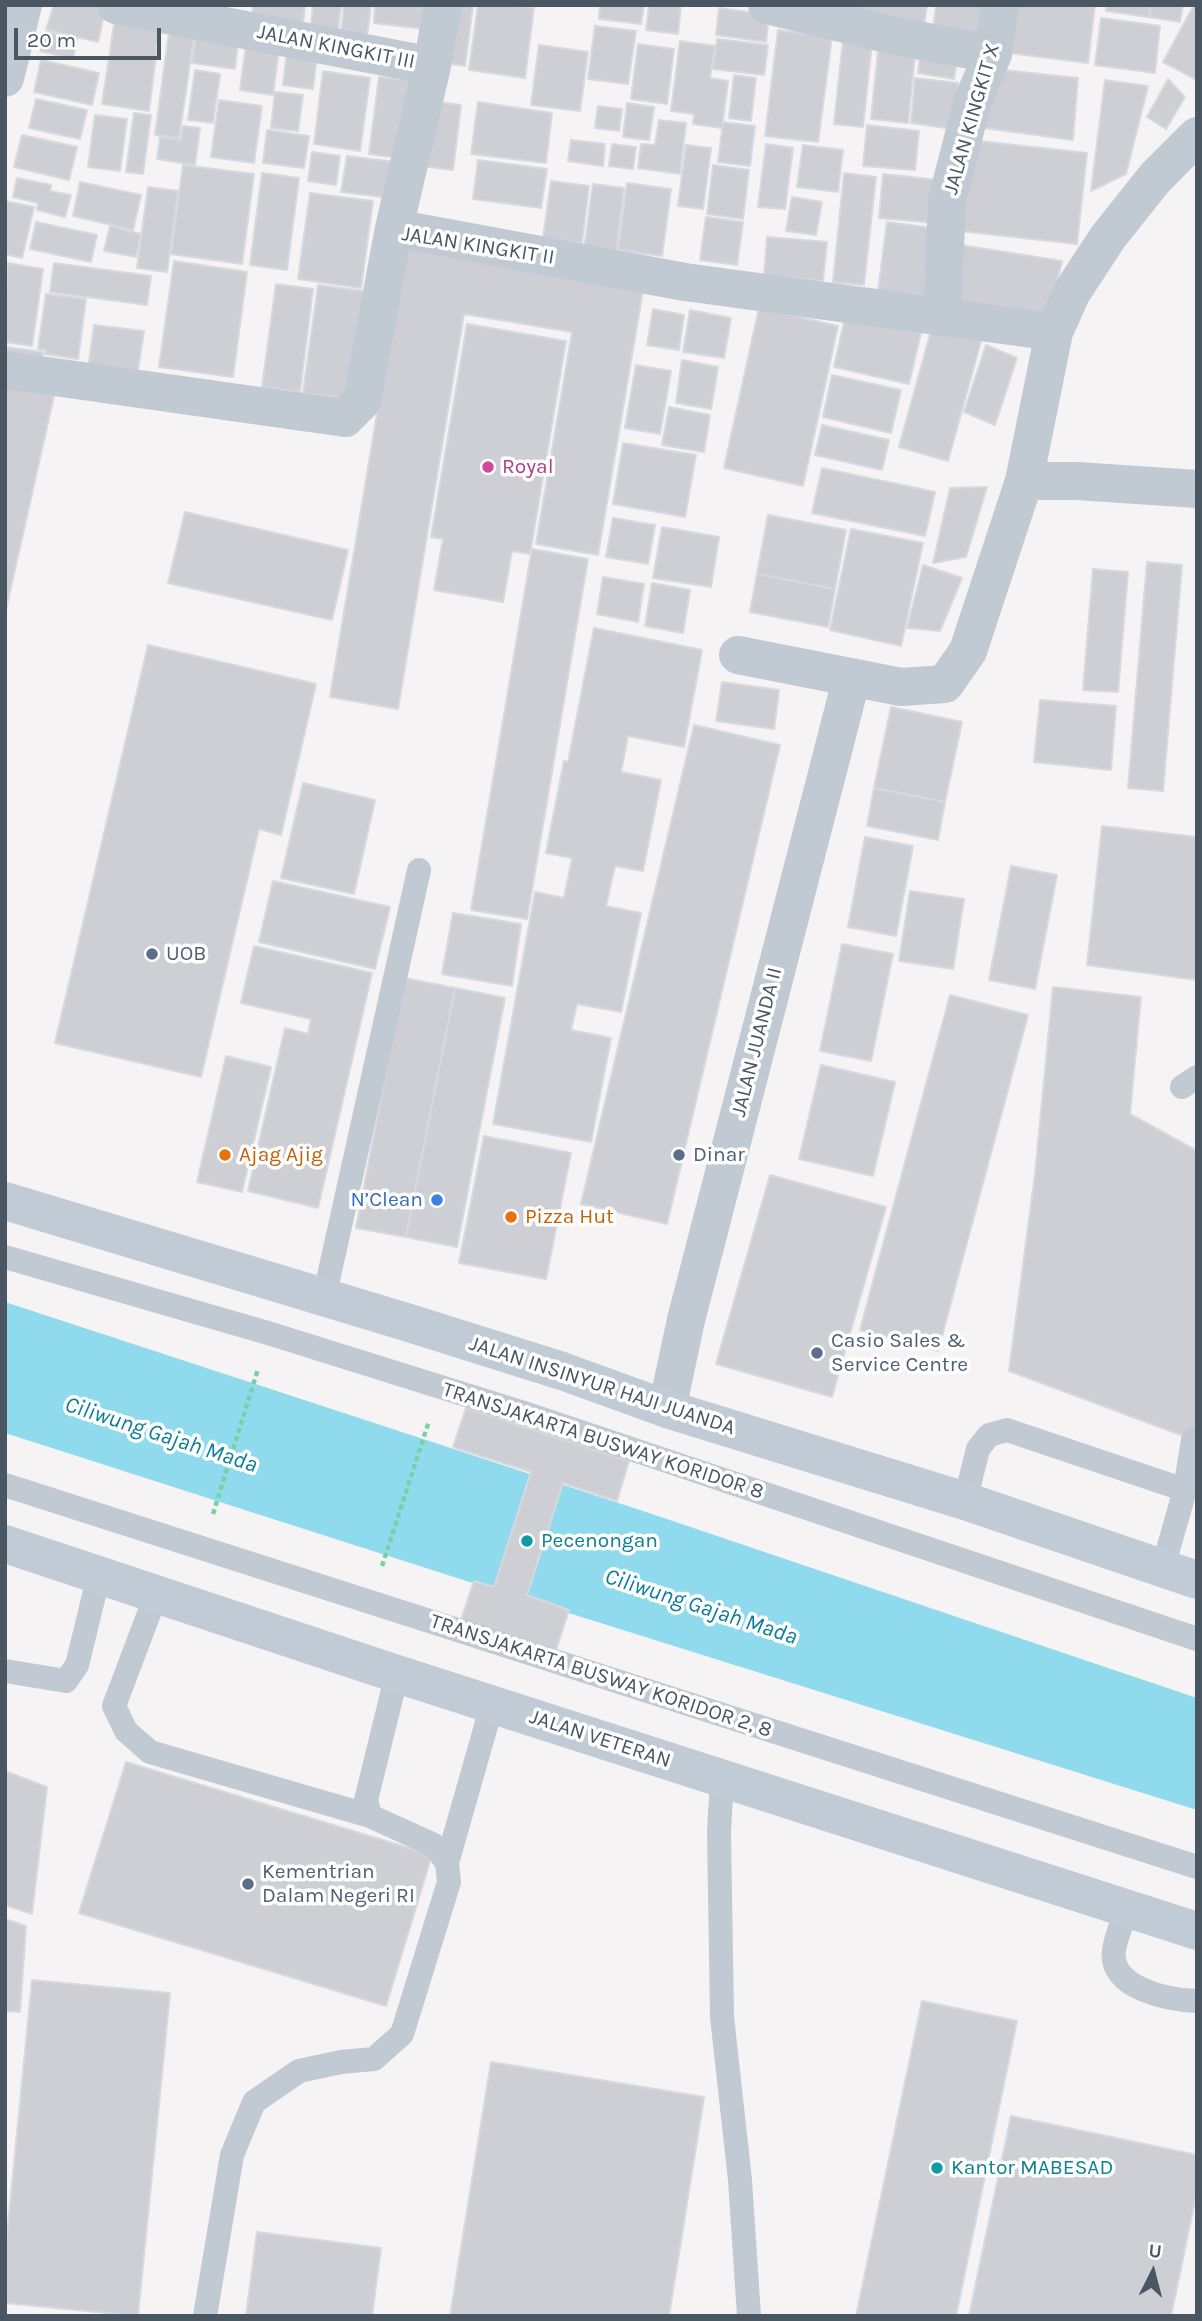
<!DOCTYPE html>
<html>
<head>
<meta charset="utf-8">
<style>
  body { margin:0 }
  #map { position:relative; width:1202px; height:2321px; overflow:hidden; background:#f5f3f3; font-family:Karla,sans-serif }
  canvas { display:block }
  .frame { position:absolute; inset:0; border:7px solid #4a5661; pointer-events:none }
  .north { position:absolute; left:1118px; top:2237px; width:70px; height:70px; -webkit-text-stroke:5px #fff; paint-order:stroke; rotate:6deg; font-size:19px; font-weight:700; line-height:28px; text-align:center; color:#4a5661 }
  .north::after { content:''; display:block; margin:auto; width:24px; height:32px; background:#4a5661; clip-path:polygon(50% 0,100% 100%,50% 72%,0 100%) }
  .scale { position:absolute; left:14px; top:28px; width:147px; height:32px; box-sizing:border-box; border:4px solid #4a5661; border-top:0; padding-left:9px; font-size:21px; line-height:24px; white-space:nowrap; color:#4a5661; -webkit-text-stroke:5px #fff; paint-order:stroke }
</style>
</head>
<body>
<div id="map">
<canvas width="1202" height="2321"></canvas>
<div class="frame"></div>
<div class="north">U</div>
<div class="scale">20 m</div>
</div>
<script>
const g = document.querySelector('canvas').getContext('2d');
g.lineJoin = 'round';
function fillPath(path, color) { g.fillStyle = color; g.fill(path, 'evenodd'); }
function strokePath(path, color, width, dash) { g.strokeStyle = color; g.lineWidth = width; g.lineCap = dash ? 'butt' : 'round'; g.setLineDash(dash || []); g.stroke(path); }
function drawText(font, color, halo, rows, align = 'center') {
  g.font = font + ' Karla,sans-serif'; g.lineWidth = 7; g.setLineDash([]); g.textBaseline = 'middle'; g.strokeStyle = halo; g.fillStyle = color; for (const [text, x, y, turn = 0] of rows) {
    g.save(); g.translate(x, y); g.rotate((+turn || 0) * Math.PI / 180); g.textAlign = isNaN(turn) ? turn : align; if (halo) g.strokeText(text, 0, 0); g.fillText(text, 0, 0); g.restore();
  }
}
fillPath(new Path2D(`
  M5,1302L646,1512L1197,1698V1810L457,1578L5,1433Z`), '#90daee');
const building = new Path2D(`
  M54,5H106L98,42L46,30Z
  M253,5H305L303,24L252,19Z
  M313,5H341L337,39L310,36Z
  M344,5H371L367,36L341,33Z
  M375,5H427L425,29L374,23Z
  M446,5H473L465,66L439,62Z
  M478,5L534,7L525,78L469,70Z
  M600,5H644L641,24L599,19Z
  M649,5H681L678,34L646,30Z
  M856,5H927L924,26L854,18Z
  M936,5H990L986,45L932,39Z
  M1007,5H1095L1088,63L1001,52Z
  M1107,5H1151L1149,17L1106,11Z
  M1151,5H1183L1180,22L1149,17Z
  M1194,5H1197V80L1163,62Z
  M719,8L769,15L766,42L716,35Z
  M115,18L160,24L149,111L102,104Z
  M1101,18L1160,26L1155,73L1095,65Z
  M170,25L195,29L179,138L155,135Z
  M595,26L636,31L628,84L588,79Z
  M778,30L832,37L818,142L765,136Z
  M844,31L873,34L863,127L834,124Z
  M45,32L77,39L73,59L40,51Z
  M196,36L238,41L235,69L192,63Z
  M717,39L768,45L764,75L713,69Z
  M680,41L715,46L710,78L728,81L722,128L693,124L694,114L671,111Z
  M638,44L674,49L667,104L631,99Z
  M246,45L279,49L273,95L240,90Z
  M539,45L588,52L580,111L531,105Z
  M287,51L317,55L313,89L283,85Z
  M878,51L915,56L908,123L871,119Z
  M920,55L957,62L954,79L918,73Z
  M41,60L99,73L92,105L34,92Z
  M994,69L1078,78L1073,140L984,128Z
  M195,70L220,74L213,123L188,120Z
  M323,71L370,78L360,151L314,144Z
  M734,75L756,78L751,121L729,118Z
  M379,77L418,81L407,159L369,154Z
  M915,78L958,83L953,129L911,123Z
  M1168,79L1185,97L1166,129L1147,117Z
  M1105,80L1148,86L1126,174L1091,191Z
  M275,92L303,95L298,131L271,128Z
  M36,99L87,110L80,139L29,128Z
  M219,100L262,106L254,163L211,157Z
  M430,101L461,105L453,170L421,166Z
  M478,102L552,113L546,163L471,154Z
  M627,103L654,107L649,140L623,137Z
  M598,106L622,109L619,131L595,128Z
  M134,113L151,115L143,174L126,172Z
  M95,115L127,119L120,171L88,167Z
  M659,120L686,123L680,174L638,168L641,144L655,145Z
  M723,122L755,126L750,166L718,162Z
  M867,125L919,131L915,170L863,166Z
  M183,126L200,128L195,165L157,159L160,137L181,140Z
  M267,130L309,136L304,168L263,163Z
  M22,135L77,147L69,180L14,167Z
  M571,140L605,144L603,166L568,161Z
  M970,140L1087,153L1077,244L960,231Z
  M612,144L636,147L633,169L609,166Z
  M766,144L793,148L785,209L758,207Z
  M686,145L711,148L703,209L678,206Z
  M803,145L843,150L838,192L797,187Z
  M312,152L340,156L336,185L308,181Z
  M347,156L396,162L390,198L341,192Z
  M478,160L547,169L541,208L473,199Z
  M183,165L254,174L242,264L171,254Z
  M713,165L749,170L743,219L707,214Z
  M262,173L299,178L287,270L250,265Z
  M844,173L876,177L864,285L833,282Z
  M883,174L939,180L935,223L879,218Z
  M17,178L51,185L50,191L71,195L65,217L37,210L38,203L13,197Z
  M551,181L589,186L582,243L543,238Z
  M80,182L141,195L133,230L73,216Z
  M627,183L671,189L662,256L618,250Z
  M593,184L624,188L615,261L583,257Z
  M148,187L178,191L167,272L137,268Z
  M310,193L373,201L361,288L298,279Z
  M792,197L822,202L816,235L786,231Z
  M5,201L34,207L22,258L5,254Z
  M706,217L743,222L737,265L700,260Z
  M36,222L97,235L91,262L30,249Z
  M887,222L940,229L932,297L878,291Z
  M110,226L141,234L136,257L104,251Z
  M767,237L827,242L823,281L764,275Z
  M406,239L645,279L598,555L536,544L572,332L464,314L398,709L330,697Z
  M961,245L1062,261L1049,314L953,308Z
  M174,261L247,272L233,377L159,367Z
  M7,263L43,269L32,346L5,342Z
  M54,263L151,276L147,305L50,292Z
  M276,284L313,289L300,392L262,387Z
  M318,285L371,292L356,400L303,393Z
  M46,294L86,299L78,359L45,354L46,350L38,349Z
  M759,308L838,326L803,486L724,468Z
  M653,309L684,315L679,350L647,345Z
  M690,310L731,318L724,358L683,352Z
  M845,317L921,333L909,384L834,367Z
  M467,324L566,341L530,554L512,551L503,602L434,590L443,539L431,537Z
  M94,325L144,331L137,376L88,370Z
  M932,327L981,341L948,461L899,447Z
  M986,345L1017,358L995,425L964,412Z
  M5,347L43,352L41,373L5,368Z
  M682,360L718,367L711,409L676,403Z
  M636,365L671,371L660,434L625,428Z
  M832,375L901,390L891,433L823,417Z
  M5,385L54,396L5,614Z
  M669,407L710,415L704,452L662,445Z
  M822,425L889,440L882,470L815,455Z
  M623,443L696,455L685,517L613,504Z
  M822,468L935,492L925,536L812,513Z
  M987,487L966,557L933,563L950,488Z
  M185,512L348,550L332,620L168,583Z
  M768,515L846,530L835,589L757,574Z
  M613,518L655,525L648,564L606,557Z
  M662,527L719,537L711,587L653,578Z
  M851,529L923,543L901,646L830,630Z
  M532,549L588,559L527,919L471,910Z
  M1147,562L1182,565L1163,791L1128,788Z
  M923,565L962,578L940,631L907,628Z
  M1093,569L1128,572L1118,692L1083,690Z
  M757,574L835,589L828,627L750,612Z
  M603,577L644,584L638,622L597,614Z
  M652,583L690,590L683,633L645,626Z
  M594,628L702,650L684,747L628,736L621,772L661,780L643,871L615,866L606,906L641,913L621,1012L577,1004L571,1030L611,1038L591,1142L493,1124L535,892L564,898L572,858L546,853L564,761L568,762Z
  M148,645L316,684L281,835L259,829L201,1077L55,1043Z
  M722,682L779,690L774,729L716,721Z
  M1040,700L1116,706L1111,770L1034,762Z
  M891,707L962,722L945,802L874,788Z
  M694,725L780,745L667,1224L581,1204Z
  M303,783L375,800L354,894L281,878Z
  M874,788L945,802L938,840L867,826Z
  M1102,826L1197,837V980L1087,965Z
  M865,837L913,846L896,936L848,927Z
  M1011,866L1057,875L1035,989L989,980Z
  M273,881L390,907L375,969L259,942Z
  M910,891L964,899L953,969L899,961Z
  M453,913L521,924L512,986L442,974Z
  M842,944L893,954L871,1061L820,1051Z
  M254,946L372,973L318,1208L248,1191L285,1028L308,1034L311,1019L241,1003Z
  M404,978L455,988L406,1237L356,1228Z
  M1053,987L1141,997L1130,1114L1197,1151V1441L1009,1371L1035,1174Z
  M455,988L505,998L457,1247L406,1237Z
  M950,995L1028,1015L938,1351L860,1330Z
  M226,1056L271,1067L242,1192L197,1182Z
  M821,1065L895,1082L873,1176L799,1159Z
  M484,1136L571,1153L546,1279L459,1263Z
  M770,1175L886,1207L832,1397L716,1364Z
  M466,1408L629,1461L617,1501L563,1483L527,1595L569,1610L556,1650L461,1620L474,1581L494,1587L531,1472L453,1447Z
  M126,1762L432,1855L386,2006L79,1913Z
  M5,1771L47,1787L32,1914L5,1905Z
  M5,1919L26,1926L20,2012L5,2011Z
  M32,1980L170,1993L138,2316L5,2303V2255Z
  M922,2001L1017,2021L956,2316H856Z
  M491,2062L704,2097L669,2316H450Z
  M1011,2116L1197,2155V2191L1171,2316H969Z
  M257,2232L381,2248L372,2316H246Z`);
fillPath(building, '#cdcfd5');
strokePath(building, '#d7d9de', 2);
strokePath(new Path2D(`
  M213,1514L258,1369
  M382,1566L429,1421`), '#7ad0a6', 4.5, [5, 3.5]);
strokePath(new Path2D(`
  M1182,1087L1197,1077
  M5,1257L268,1333L527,1414L1197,1639
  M324,1298L419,870
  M5,1485L1197,1867
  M965,1501L978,1449L989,1435L1007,1430L1185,1490
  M1163,1567L1185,1490L1193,1440
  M156,1595L114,1706L126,1731L150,1752L370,1816
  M5,1671L66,1681L77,1665L99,1575
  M722,1779L719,1831L722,2017L740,2180L749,2316
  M447,1863L492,1705
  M1127,1908C1123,1922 1116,1936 1114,1950C1108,1988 1168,2000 1197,2001
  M205,2316L232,2155L254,2102L299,2071L341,2062L374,2059L402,2034L449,1882L447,1863L434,1845L370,1816L366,1800L397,1674`), '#c1cad2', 24);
strokePath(new Path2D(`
  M116,5L432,66
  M767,5L895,36L993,54
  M5,78L23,5
  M394,228L685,282L1054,332
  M942,316L947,200L973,100L993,54L1000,5
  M5,370L345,418L362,401L394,228L432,66L443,5
  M1024,481H1077L1197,489
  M738,655L901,687L945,684L968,651L1024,481L1054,332L1072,292L1108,237L1155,178L1197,136
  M667,1409L686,1320L852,677`), '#c1cad2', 38);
strokePath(new Path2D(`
  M5,1201L406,1322L562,1371L667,1409L965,1501L1197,1580
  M5,1544L397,1674L1197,1931`), '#c1cbd6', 38);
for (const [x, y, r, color] of [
  [488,467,7,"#d1479c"],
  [152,954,7,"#5c6f8a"],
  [225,1155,7,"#e8710a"],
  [679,1155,7,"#5c6f8a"],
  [437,1200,7,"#3f7fe0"],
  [511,1217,7,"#e8710a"],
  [817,1353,7,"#5c6f8a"],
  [527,1541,7,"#0f9aa8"],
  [248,1884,7,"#5c6f8a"],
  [937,2168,7,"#0f9aa8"]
]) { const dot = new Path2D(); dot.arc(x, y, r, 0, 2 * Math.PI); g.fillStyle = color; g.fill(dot); strokePath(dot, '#fff', 2.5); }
drawText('21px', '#4a5661', '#fff', [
  ["JALAN KINGKIT III",336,47,11],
  ["JALAN KINGKIT X",972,119,-74],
  ["JALAN KINGKIT II",478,246,9],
  ["JALAN JUANDA II",757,1042,-76],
  ["JALAN INSINYUR HAJI JUANDA",602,1386,18],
  ["TRANSJAKARTA BUSWAY KORIDOR 8",603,1441,18],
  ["TRANSJAKARTA BUSWAY KORIDOR 2, 8",601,1676,18],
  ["JALAN VETERAN",600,1739,18]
]);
drawText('21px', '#b23c85', '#fff', [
  ["Royal",502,467]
], 'left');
drawText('21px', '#4e5e75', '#fff', [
  ["UOB",166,954],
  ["Dinar",693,1155],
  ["Casio Sales &",831,1341],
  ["Service Centre",831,1365],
  ["Kementrian",262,1872],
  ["Dalam Negeri RI",262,1896]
], 'left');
drawText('21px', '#c56008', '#fff', [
  ["Ajag Ajig",239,1155],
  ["Pizza Hut",525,1217]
], 'left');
drawText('21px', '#366cbe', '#fff', [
  ["N’Clean",423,1200]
], 'right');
drawText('21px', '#0d838f', '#fff', [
  ["Pecenongan",541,1541],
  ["Kantor MABESAD",951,2168]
], 'left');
drawText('italic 23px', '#0c7c9b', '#fff', [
  ["Ciliwung Gajah Mada",161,1435,18],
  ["Ciliwung Gajah Mada",701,1607,18]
]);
</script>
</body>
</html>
